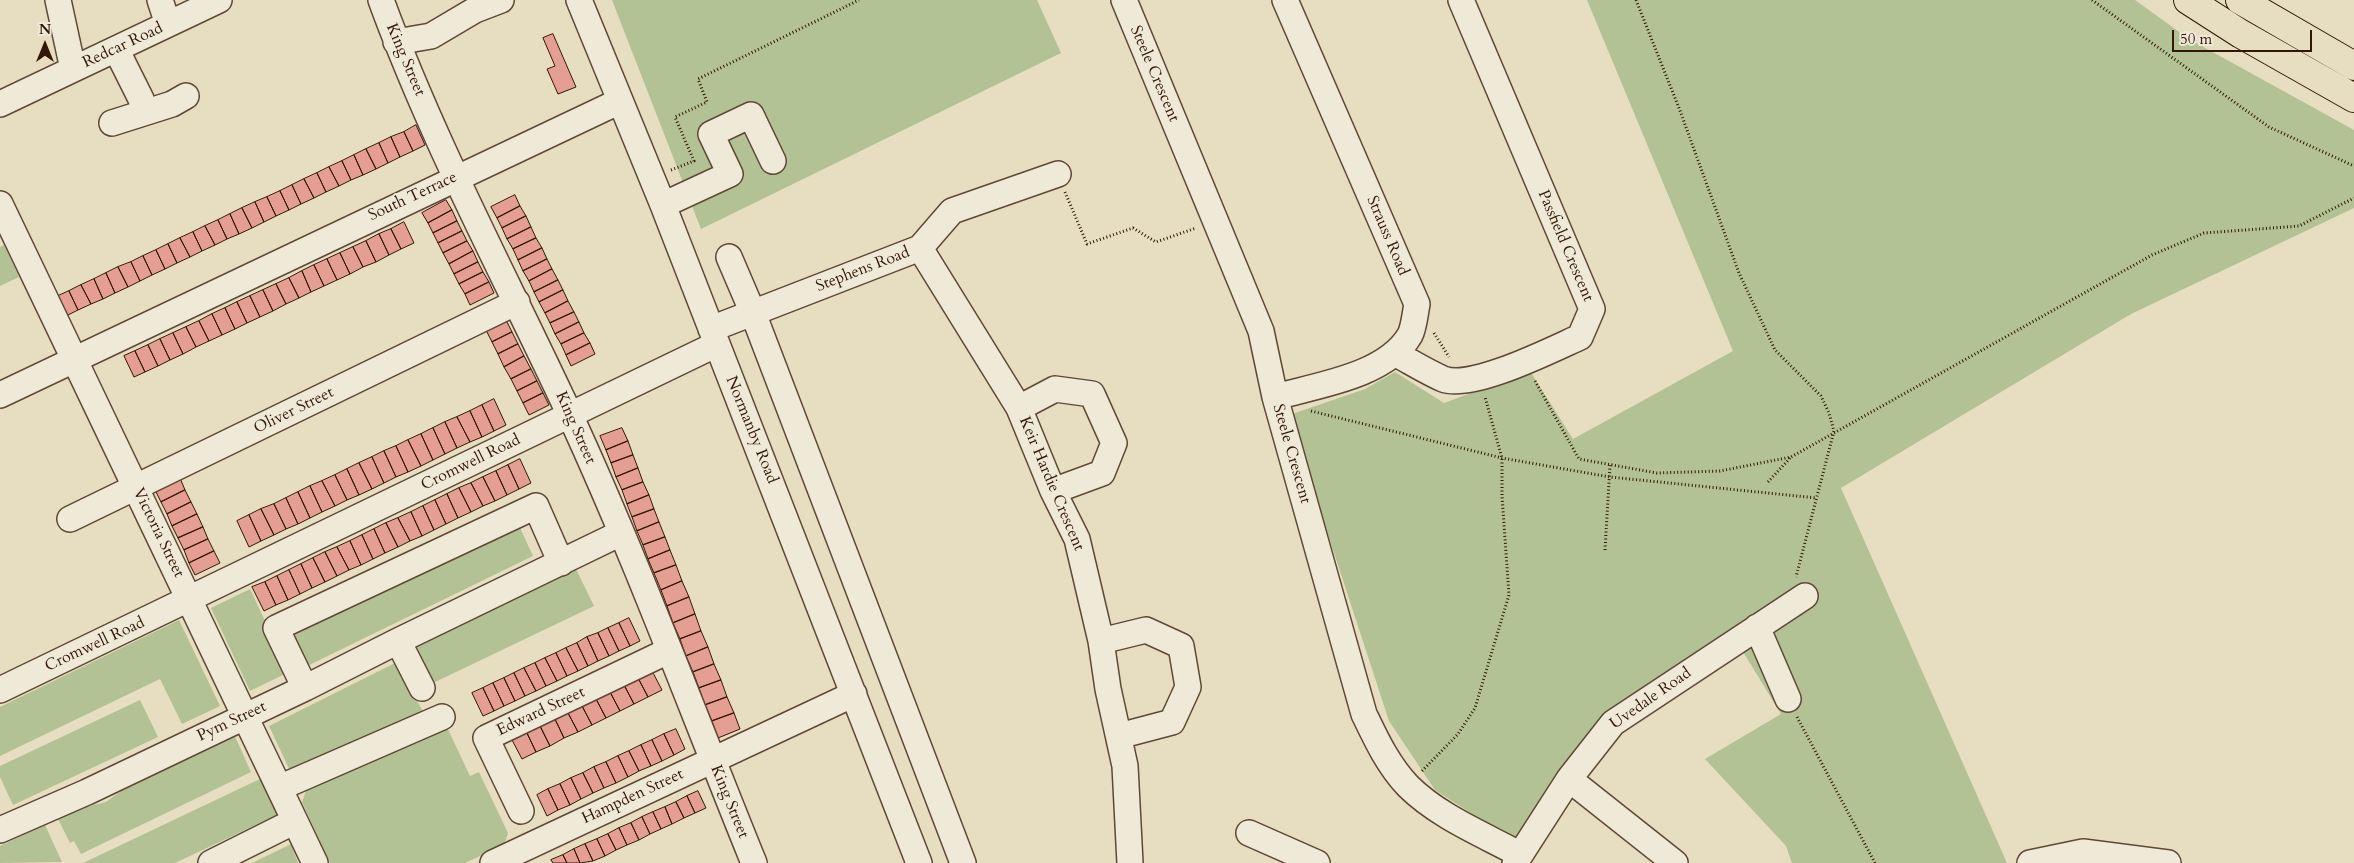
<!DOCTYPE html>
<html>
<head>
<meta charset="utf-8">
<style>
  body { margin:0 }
  #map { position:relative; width:2354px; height:863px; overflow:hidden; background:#e7ddc1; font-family:Cardo,serif }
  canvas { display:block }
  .north { position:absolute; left:20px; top:20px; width:50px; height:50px; -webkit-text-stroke:4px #efe9d7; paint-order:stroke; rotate:0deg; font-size:14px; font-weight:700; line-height:20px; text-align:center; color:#321706 }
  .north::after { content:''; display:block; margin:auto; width:18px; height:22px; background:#321706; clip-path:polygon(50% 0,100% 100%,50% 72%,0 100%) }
  .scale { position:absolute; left:2172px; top:30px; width:140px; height:22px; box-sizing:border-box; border:2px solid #321706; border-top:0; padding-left:6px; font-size:15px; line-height:18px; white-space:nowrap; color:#321706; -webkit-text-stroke:4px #efe9d7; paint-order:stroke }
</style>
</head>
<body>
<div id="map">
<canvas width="2354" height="863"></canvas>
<div class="north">N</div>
<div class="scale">50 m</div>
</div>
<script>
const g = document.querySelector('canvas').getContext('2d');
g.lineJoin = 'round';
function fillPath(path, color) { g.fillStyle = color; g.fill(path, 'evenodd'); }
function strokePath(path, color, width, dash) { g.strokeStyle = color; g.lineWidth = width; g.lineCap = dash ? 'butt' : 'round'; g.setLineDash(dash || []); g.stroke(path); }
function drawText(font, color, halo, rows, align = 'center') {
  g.font = font + ' Cardo,serif'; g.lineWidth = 4; g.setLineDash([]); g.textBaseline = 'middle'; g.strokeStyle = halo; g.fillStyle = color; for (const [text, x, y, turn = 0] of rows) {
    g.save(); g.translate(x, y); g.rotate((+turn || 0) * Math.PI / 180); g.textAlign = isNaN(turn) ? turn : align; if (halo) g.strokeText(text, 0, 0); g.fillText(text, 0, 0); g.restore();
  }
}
fillPath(new Path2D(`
  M612,0H1037L1061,53L701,229Z
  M1587,0H2135L2189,39L2354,130V208L2131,314L1841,488L2007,863H1792L1786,846L1705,759L1781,714L1734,637L1604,725L1522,846L1435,790L1389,721L1289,415L1365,389L1395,372L1444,403L1530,371L1573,439L1733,351Z
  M4,245L19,277L0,286V247Z
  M516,519L533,556L301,669L283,632Z
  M576,569L594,606L433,683L416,646Z
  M250,589L289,672L250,691L211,608Z
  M179,620L220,706L182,724L160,679L0,756V707Z
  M395,663L424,713L293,777L269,726Z
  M140,700L158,737L13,805L0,777V766Z
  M446,725L470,776L479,772L508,833L504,845L465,863H330L302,802L306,791Z
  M234,734L251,772L81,854L74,841L70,843L58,819L78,809L106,802L128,786Z
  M262,778L279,814L175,863H83Z
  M45,825L62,862L0,863V846Z
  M291,844L298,863H252Z`), '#b3c294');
const building = new Path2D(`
  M553,34L576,87L558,94L547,69L555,66L543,38Z
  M416,125L425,145L413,151L404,132Z
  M404,132L413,151L400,157L391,137Z
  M391,137L400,157L388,163L379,143Z
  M379,143L388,163L376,169L366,149Z
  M366,149L376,169L363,175L354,155Z
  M354,155L363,175L351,180L342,161Z
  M342,161L351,180L339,186L329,167Z
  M329,167L339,186L326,192L317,173Z
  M317,173L326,192L314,198L304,179Z
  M304,179L314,198L301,204L292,185Z
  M292,185L301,204L289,210L280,191Z
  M280,191L289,210L276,216L267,197Z
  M515,195L520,206L497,218L491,207Z
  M267,197L276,216L264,222L255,202Z
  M446,200L452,210L428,223L422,213Z
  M255,202L264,222L252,228L242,208Z
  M520,206L526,216L502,228L497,218Z
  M242,208L252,228L239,234L230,214Z
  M452,210L457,221L433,233L428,223Z
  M230,214L239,234L227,239L218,220Z
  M526,216L531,227L507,239L502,228Z
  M218,220L227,239L215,245L205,226Z
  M457,221L462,231L438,243L433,233Z
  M404,222L414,243L401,249L391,229Z
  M205,226L215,245L202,251L193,232Z
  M531,227L536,238L513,249L507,239Z
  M391,229L401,249L389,255L379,234Z
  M462,231L467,241L443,253L438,243Z
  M193,232L202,251L190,257L180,238Z
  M379,234L389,255L376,262L366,241Z
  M180,238L190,257L177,263L168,244Z
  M536,238L542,248L518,260L513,249Z
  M366,241L376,262L363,267L353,247Z
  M467,241L473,251L449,264L443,253Z
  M168,244L177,263L165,269L156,250Z
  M353,247L363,267L350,274L340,253Z
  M542,248L547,259L523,271L518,260Z
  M156,250L165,269L152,275L143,256Z
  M473,251L478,262L454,274L449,264Z
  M340,253L350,274L337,280L327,259Z
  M143,256L152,275L140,281L131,262Z
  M327,259L337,280L324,286L314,265Z
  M547,259L552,269L529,281L523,271Z
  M131,262L140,281L128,287L118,267Z
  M478,262L483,272L459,284L454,274Z
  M314,265L324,286L311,292L302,271Z
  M118,267L128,287L115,293L106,273Z
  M552,269L558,280L534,292L529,281Z
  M302,271L311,292L299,298L289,278Z
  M483,272L489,282L465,294L459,284Z
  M106,273L115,293L103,299L94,279Z
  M289,278L299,298L286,304L276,284Z
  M94,279L103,299L91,304L81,285Z
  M558,280L563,290L539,302L534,292Z
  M489,282L494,293L470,305L465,294Z
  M276,284L286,304L273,311L263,290Z
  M81,285L91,304L78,310L69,291Z
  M263,290L273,311L260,317L250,296Z
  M563,290L568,301L545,313L539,302Z
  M69,291L78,310L66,316L56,297Z
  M250,296L260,317L247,323L237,302Z
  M568,301L574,312L550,323L545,313Z
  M237,302L247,323L235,329L225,308Z
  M225,308L235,329L222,335L212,314Z
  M574,312L579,322L555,334L550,323Z
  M212,314L222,335L209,341L199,321Z
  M506,320L512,332L492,342L486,330Z
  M199,321L209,341L196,347L186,327Z
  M579,322L584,333L561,344L555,334Z
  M186,327L196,347L183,354L173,333Z
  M512,332L518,344L498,354L492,342Z
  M173,333L183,354L170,360L160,339Z
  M584,333L590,343L566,355L561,344Z
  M160,339L170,360L158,366L148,345Z
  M590,343L595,354L571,366L566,355Z
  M518,344L524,356L504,367L498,354Z
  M148,345L158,366L145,372L135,351Z
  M135,351L145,372L134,377L124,356Z
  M524,356L531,369L511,379L504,367Z
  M531,369L537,381L517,391L511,379Z
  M537,381L543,393L523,403L517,391Z
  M543,393L549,405L529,415L523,403Z
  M494,399L506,425L494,431L482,405Z
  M482,405L494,431L482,437L470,411Z
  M470,411L482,437L470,442L457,417Z
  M457,417L470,442L457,448L445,422Z
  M445,422L457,448L445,454L433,428Z
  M433,428L445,454L433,460L421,434Z
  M622,428L628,441L606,450L600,436Z
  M421,434L433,460L421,466L408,440Z
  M408,440L421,466L408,472L396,446Z
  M628,441L633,455L611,463L606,450Z
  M396,446L408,472L396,477L384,451Z
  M384,451L396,477L384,483L372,457Z
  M633,455L638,468L616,477L611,463Z
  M372,457L384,483L372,489L359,463Z
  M520,459L531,483L519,489L508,465Z
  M359,463L372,489L359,495L347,469Z
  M508,465L519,489L507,495L496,471Z
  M638,468L643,482L622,490L616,477Z
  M347,469L359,495L347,500L335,475Z
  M496,471L507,495L495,501L483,477Z
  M335,475L347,500L335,506L322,481Z
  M483,477L495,501L483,506L471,483Z
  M180,478L185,490L161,502L155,490Z
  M322,481L335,506L322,512L310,486Z
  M643,482L649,495L627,504L622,490Z
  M471,483L483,506L471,512L459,488Z
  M310,486L322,512L310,518L298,492Z
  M459,488L471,512L458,518L447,494Z
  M185,490L191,502L167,514L161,502Z
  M298,492L310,518L298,524L286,498Z
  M447,494L458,518L446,524L435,500Z
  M649,495L654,509L632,517L627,504Z
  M286,498L298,524L286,529L274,504Z
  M435,500L446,524L434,530L423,506Z
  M191,502L197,514L172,526L167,514Z
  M274,504L286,529L274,535L261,509Z
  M423,506L434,530L422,536L411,512Z
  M261,509L274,535L261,541L249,515Z
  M654,509L659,522L637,531L632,517Z
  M411,512L422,536L410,541L398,518Z
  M197,514L203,527L178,538L172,526Z
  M249,515L261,541L249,547L237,521Z
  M398,518L410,541L398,547L386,523Z
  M659,522L665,537L643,545L637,531Z
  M386,523L398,547L385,553L374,529Z
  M203,527L208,539L184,550L178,538Z
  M374,529L385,553L373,559L362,535Z
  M362,535L373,559L361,565L350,541Z
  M665,537L670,550L648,559L643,545Z
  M208,539L214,551L189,563L184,550Z
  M350,541L361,565L349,570L337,547Z
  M337,547L349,570L337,576L325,552Z
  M670,550L676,565L654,573L648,559Z
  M214,551L220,563L195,575L189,563Z
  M325,552L337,576L325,582L313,558Z
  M313,558L325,582L312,588L301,564Z
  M301,564L312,588L300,594L289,570Z
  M676,565L682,581L661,590L654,573Z
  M289,570L300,594L288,600L277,576Z
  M277,576L288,600L276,605L265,582Z
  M682,581L689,597L667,606L661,590Z
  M265,582L276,605L264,611L252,587Z
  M689,597L695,614L673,623L667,606Z
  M695,614L701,631L680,639L673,623Z
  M629,618L640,641L630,646L619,623Z
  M619,623L630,646L619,651L608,628Z
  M608,628L619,651L609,656L598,633Z
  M701,631L708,647L686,656L680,639Z
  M598,633L609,656L598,661L587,637Z
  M587,637L598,661L588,666L577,643Z
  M577,643L588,666L578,671L566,648Z
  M708,647L714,664L693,672L686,656Z
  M566,648L578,671L567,676L556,653Z
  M556,653L567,676L557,681L545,658Z
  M545,658L557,681L546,686L535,663Z
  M535,663L546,686L536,691L524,668Z
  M714,664L721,680L699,688L693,672Z
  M524,668L536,691L525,696L514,673Z
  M651,669L662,690L648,697L637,676Z
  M514,673L525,696L515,701L504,678Z
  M637,676L648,697L634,704L623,683Z
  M504,678L515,701L504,706L493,683Z
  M721,680L727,697L705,705L699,688Z
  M493,683L504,706L494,711L483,688Z
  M623,683L634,704L620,711L609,690Z
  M483,688L494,711L483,716L472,693Z
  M609,690L620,711L606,718L595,697Z
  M595,697L606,718L592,725L581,704Z
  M727,697L734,713L712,721L705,705Z
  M581,704L592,725L578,732L567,711Z
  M567,711L578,732L564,738L554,717Z
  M734,713L740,729L718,738L712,721Z
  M554,717L564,738L550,746L539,724Z
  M539,724L550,746L536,752L526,731Z
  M676,729L685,749L674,755L664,734Z
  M526,731L536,752L522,759L511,738Z
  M664,734L674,755L662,761L652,740Z
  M652,740L662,761L651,766L641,745Z
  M641,745L651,766L639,771L629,751Z
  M629,751L639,771L628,777L618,756Z
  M618,756L628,777L616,783L606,762Z
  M606,762L616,783L604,788L594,767Z
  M594,767L604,788L593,793L583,773Z
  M583,773L593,793L581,799L571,778Z
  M571,778L581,799L570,805L560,784Z
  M560,784L570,805L558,810L548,789Z
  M548,789L558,810L547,816L537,795Z
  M698,791L706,808L695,813L687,796Z
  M687,796L695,813L684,818L676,802Z
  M676,802L684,818L672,824L665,807Z
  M665,807L672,824L661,829L653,812Z
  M653,812L661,829L650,834L642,817Z
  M642,817L650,834L639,840L631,823Z
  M631,823L639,840L627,845L619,828Z
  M619,828L627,845L616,850L608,834Z
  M608,834L616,850L605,856L597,839Z
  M597,839L605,856L593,861L585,844Z
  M585,844L593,861L580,863L574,849Z
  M574,849L580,863H567L563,855Z
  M563,855L567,863H553L551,860Z`);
fillPath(building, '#e59e92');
strokePath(building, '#321706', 1);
const minor = new Path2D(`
  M58,0L73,69
  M160,0L168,24
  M381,0C433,142 505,276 569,413C637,560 693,713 754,863
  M579,0L663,205L919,863
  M1124,0L1261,331L1275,397L1364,714C1376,739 1388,765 1408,786C1438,816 1482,834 1519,854
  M396,42L431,36L475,10L501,0
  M116,49L141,99L144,112
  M0,104L219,0
  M112,123L172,104L186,96
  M0,204L315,863
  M663,205L730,174L711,134L751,115L773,161
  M920,248L1019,408L1053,491L1077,539L1101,641L1108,689L1125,766L1130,863
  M729,257L753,313L963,863
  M711,329L920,248L952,211L1058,174
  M1396,354C1411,362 1427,372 1443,379C1472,390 1551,350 1580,337L1592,309L1461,0
  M0,395L620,101
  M1275,397C1318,385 1386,376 1410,335C1414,327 1415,314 1417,304L1285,0
  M1019,408L1055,389L1092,394L1114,443L1102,473L1053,491
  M70,519L517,302
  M1757,627L1788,699
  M398,641L422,688
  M1101,641L1146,630L1181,646L1188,687L1172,722L1119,736
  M305,688L276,628L536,506L561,563
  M0,690L717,344
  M1569,779L1675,863
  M279,788L442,717
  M521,811L486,738L668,651
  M0,830L87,792L305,688L398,641L621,533
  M1249,833L1317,863
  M211,863L295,821
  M493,863L854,694
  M1515,863L1569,779L1613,723L1805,596
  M2030,863L2083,852L2168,863`);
const highway = new Path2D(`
  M2188,0L2241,34L2354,98
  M2240,0L2354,66`);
strokePath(minor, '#5f4835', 28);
strokePath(highway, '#321706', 30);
strokePath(new Path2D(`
  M1636,0L1679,108L1739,273L1775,350L1821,396L1829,413L1834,431L1796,577
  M2092,0L2269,127L2354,166
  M671,170L694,161L675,117L707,102L698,79L859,0
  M1065,192L1087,244L1133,228L1156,242L1196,228
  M1434,333L1449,357
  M1535,381L1579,459L1657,473L1720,471L1791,457L2152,255L2204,233L2299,226L2354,198
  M1311,411L1502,458L1610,477L1817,498
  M1768,482L1791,457
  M1605,550L1610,465
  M1797,717L1875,863
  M1422,771L1458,734L1475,708L1509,595L1502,496V458L1485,397`), '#321706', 3, [1, 2.5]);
strokePath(minor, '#efe9d7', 25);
strokePath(highway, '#e7ddc1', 28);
drawText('16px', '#321706', '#efe9d7', [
  ["Redcar Road",123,46,-25],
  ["King Street",405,60,67],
  ["Steele Crescent",1154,74,67],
  ["South Terrace",413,197,-25],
  ["Strauss Road",1387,236,67],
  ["Passfield Crescent",1565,246,67],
  ["Stephens Road",863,270,-21],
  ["Oliver Street",294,411,-26],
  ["King Street",575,428,66],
  ["Normanby Road",751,430,68],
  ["Steele Crescent",1291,454,74],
  ["Cromwell Road",471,463,-26],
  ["Keir Hardie Crescent",1051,484,67],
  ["Victoria Street",158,533,64],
  ["Cromwell Road",95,645,-25],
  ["Uvedale Road",1651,699,-35],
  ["Edward Street",541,712,-25],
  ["Pym Street",232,722,-25],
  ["Hampden Street",633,797,-25],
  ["King Street",729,802,68]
]);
</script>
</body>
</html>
